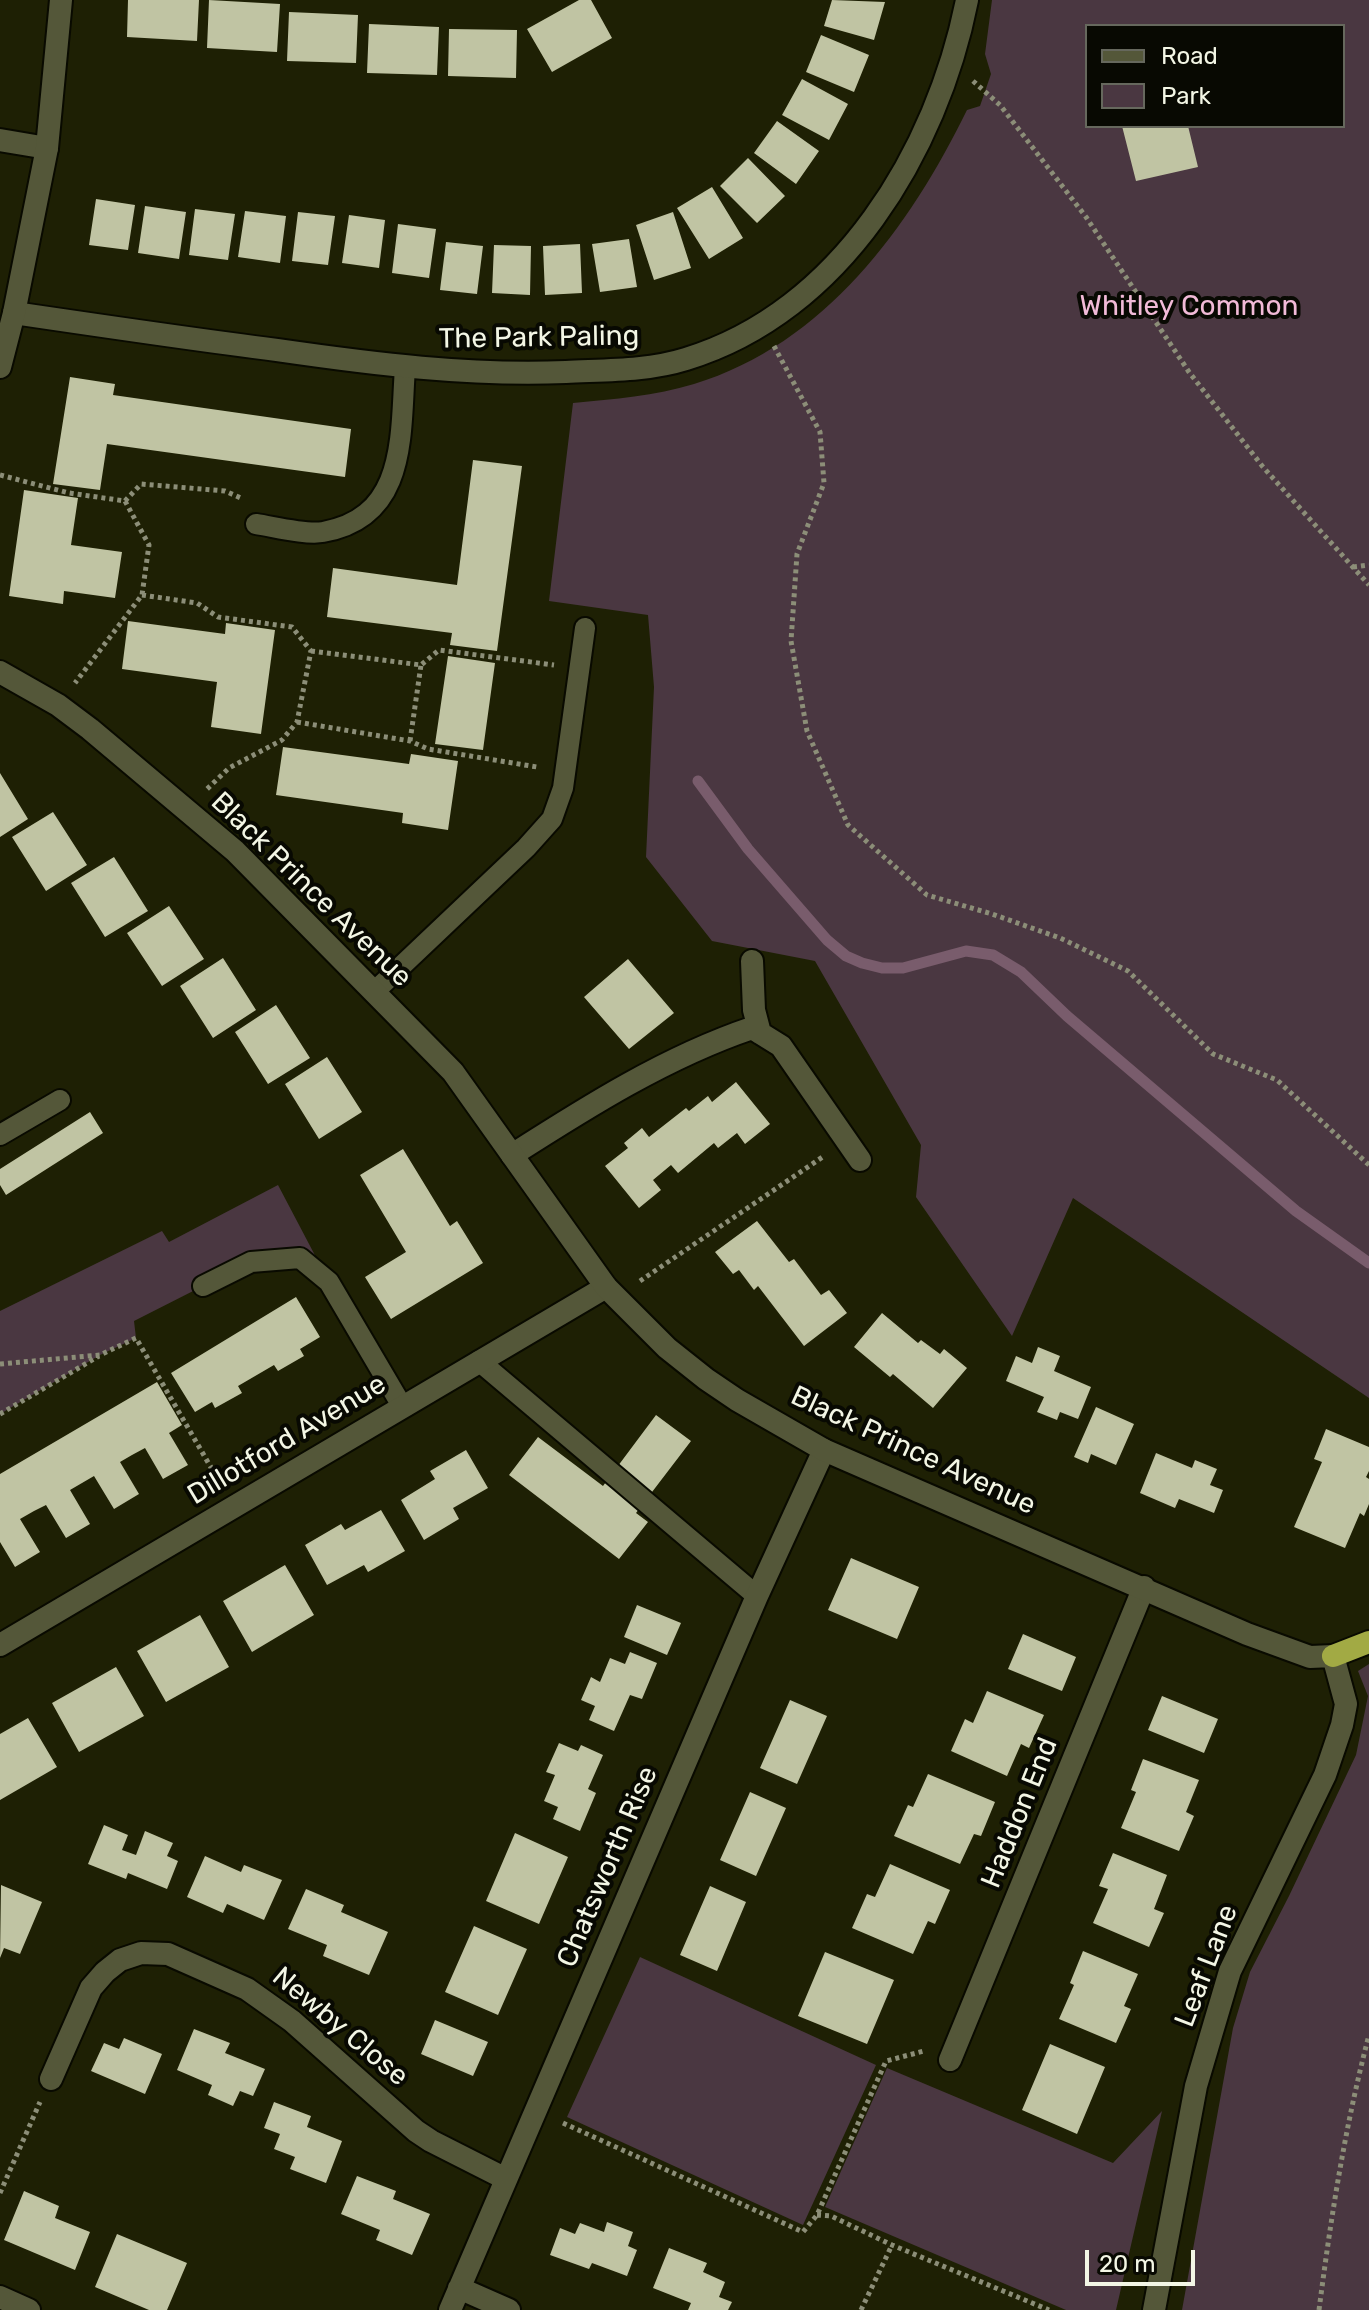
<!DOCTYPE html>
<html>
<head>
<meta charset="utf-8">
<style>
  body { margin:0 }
  #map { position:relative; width:1369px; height:2310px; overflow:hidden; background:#1e2004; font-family:Rubik,sans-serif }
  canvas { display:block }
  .legend { position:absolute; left:1085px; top:24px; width:260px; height:104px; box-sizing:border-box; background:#080902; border:2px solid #66685d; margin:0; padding:10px 14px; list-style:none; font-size:24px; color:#f3f6e5 }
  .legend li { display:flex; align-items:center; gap:16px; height:40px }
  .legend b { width:40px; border:2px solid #66685d }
  .scale { position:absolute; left:1085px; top:2250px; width:110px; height:36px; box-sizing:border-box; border:4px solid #f3f6e5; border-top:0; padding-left:10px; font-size:24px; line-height:28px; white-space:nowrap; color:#f3f6e5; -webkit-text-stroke:6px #080902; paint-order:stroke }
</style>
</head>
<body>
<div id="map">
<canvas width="1369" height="2310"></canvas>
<ul class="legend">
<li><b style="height:10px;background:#545739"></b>Road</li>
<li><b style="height:22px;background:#4a3741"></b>Park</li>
</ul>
<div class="scale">20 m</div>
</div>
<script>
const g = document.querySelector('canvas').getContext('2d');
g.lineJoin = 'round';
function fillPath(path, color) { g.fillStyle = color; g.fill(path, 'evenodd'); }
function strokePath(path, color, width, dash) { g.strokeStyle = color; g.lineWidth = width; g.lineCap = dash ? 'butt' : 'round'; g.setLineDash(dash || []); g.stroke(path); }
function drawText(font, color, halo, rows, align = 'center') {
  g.font = font + ' Rubik,sans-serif'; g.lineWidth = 8; g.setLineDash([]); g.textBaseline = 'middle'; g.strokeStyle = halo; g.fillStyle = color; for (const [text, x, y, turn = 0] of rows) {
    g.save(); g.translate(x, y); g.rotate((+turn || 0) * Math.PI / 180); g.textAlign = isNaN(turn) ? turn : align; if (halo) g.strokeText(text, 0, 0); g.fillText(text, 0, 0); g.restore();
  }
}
fillPath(new Path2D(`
  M992,0H1369V1398L1073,1198L1012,1336L916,1197L921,1145L815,961L712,941L646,857L654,687L648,615L549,601L573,403C614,399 655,396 694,384C825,344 909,228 967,110L980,106L991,74L985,54ZM1087,26H1343V126H1087Z
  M278,1185L329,1282L300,1258L203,1286L134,1321L136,1338L100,1355L0,1414V1311L162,1231L169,1242Z
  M1369,1664V2310H1182L1233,2028L1250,1972L1289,1896L1356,1755L1368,1696L1358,1671Z
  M640,1957L876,2065L803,2225L567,2117Z
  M887,2068L1113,2163L1162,2111L1116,2310H1066L825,2207Z`), '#4a3741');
strokePath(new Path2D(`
  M698,781L748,849L827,940L846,956L862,963L882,968H903L966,951L993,955L1021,972L1067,1016L1296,1211L1369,1263`), '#795c6c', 11);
fillPath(new Path2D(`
  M128,0H199L197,41L127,37Z
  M209,0L280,4L277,52L207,48Z
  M579,0H591L612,38L552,72L527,29Z
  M832,0L885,2L874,40L824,26Z
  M289,12L358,15L356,63L287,61Z
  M369,24L439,27L437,75L367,73Z
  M449,29L517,30L516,78L448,76Z
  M821,35L869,55L854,92L806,72Z
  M802,79L848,104L829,140L782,115Z
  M777,121L819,151L796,184L754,153Z
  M1122,126H1188L1198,167L1136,181Z
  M748,158L785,196L757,223L720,186Z
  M712,187L743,238L709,259L677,208Z
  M96,199L135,205L128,250L89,245Z
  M145,206L186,212L179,259L138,253Z
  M195,209L235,214L228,260L189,255Z
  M245,211L286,216L280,263L238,257Z
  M298,212L335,216L328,265L292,261Z
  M673,212L691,268L654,280L636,225Z
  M349,215L385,220L379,268L342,263Z
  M398,224L436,229L429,278L392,273Z
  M629,239L637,287L600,292L592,244Z
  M446,242L483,246L477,294L440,290Z
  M580,244L582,293L545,295L543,246Z
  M494,245L531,246L530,295L492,293Z
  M70,377L115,384L113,395L351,429L345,477L107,444L100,490L53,484Z
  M473,460L522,466L497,651L450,645L452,633L327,617L333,568L457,585Z
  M24,490L78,498L71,545L122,552L115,598L64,591L63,604L9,596Z
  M128,621L225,634L226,623L275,630L261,734L211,727L217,682L122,669Z
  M448,656L495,663L483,750L435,744Z
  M283,747L409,764L411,754L458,761L448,830L402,823L403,813L276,795Z
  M0,773L28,819L0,837Z
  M53,812L87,865L46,891L12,837Z
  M114,857L148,911L105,937L71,883Z
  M169,906L204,959L162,986L127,933Z
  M223,958L256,1010L213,1038L180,986Z
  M628,959L674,1013L629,1049L584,997Z
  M276,1005L310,1058L268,1084L235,1032Z
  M327,1057L362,1112L319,1139L285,1084Z
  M736,1082L770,1124L745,1144L737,1133L718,1148L714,1143L678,1173L671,1165L653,1180L661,1190L639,1208L605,1166L628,1148L624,1143L642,1128L649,1137L686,1108L689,1111L708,1096L712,1102Z
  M90,1112L103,1133L6,1195L0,1185V1169Z
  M403,1149L450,1226L457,1221L483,1263L391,1319L365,1277L406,1252L360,1175Z
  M757,1221L789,1262L794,1259L821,1295L829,1290L847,1313L804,1346L758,1286L754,1290L739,1270L733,1274L715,1252Z
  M296,1297L320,1337L300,1349L304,1356L278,1371L274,1365L238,1386L242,1393L215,1408L212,1402L195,1412L171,1373Z
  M882,1313L918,1343L921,1340L940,1354L944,1349L967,1368L933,1408L893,1374L890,1377L854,1347Z
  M1038,1347L1060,1356L1054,1371L1091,1387L1078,1419L1060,1412L1057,1420L1037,1412L1044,1397L1006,1381L1016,1356L1032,1363Z
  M157,1382L182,1425L169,1433L188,1465L163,1479L145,1448L132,1455L120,1462L139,1494L114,1509L94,1476L70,1490L90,1524L66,1538L46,1505L34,1511L20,1519L40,1552L15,1567L0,1542V1474Z
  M1096,1407L1134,1424L1116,1465L1091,1454L1088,1463L1074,1457Z
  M656,1415L691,1441L636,1513L648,1522L619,1559L509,1475L538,1437L603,1486Z
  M1326,1429L1369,1447V1471L1366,1477L1369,1479V1504L1364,1516L1360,1513L1345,1548L1294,1527L1322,1462L1314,1459Z
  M466,1450L488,1488L453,1508L459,1519L424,1540L401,1500L435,1479L430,1471Z
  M1156,1453L1192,1468L1195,1460L1217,1469L1210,1485L1223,1490L1214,1513L1179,1499L1175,1508L1140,1493Z
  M381,1510L405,1551L368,1572L364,1565L327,1585L305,1545L341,1524L345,1530Z
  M851,1558L919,1587L897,1639L828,1610Z
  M285,1565L314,1615L252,1652L223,1601Z
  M637,1605L681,1623L667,1655L624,1637Z
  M200,1615L229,1667L166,1702L137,1651Z
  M1023,1634L1076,1657L1062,1691L1008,1669Z
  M630,1652L657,1663L642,1699L630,1695L614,1731L589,1720L595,1706L581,1700L591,1677L600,1682L610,1658L625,1664Z
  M116,1667L144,1716L79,1752L52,1703Z
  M987,1691L1044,1715L1029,1748L1021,1744L1007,1776L951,1751L965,1719L973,1723Z
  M1162,1696L1218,1719L1204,1753L1148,1730Z
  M790,1700L827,1716L797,1784L760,1768Z
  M28,1718L57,1767L0,1800V1734Z
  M559,1743L578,1751L581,1745L603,1755L588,1789L596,1793L580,1831L553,1819L558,1807L544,1801L555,1775L546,1772Z
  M1143,1759L1199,1780L1186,1812L1194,1816L1179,1851L1121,1828L1136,1792L1131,1790Z
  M928,1774L995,1802L981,1836L974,1834L960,1864L894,1836L908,1805L913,1807Z
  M750,1792L786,1808L756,1876L720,1860Z
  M104,1825L128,1835L122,1850L136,1855L145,1831L173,1843L167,1856L178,1861L167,1889L128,1873L126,1879L88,1864Z
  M515,1833L568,1857L539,1924L486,1901Z
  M1113,1853L1167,1875L1154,1909L1164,1913L1149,1947L1093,1923L1108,1889L1099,1886Z
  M205,1856L241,1872L244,1865L282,1880L264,1920L227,1904L223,1913L187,1897Z
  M890,1864L950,1890L935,1924L928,1921L913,1954L852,1928L867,1894L875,1897Z
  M1,1885L42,1902L20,1954L4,1948L0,1958Z
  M710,1886L746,1902L717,1971L680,1955Z
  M306,1889L344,1905L341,1912L388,1932L369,1975L323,1956L327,1945L288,1929Z
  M474,1926L527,1949L498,2015L445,1992Z
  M1083,1951L1138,1974L1124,2006L1131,2009L1116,2043L1059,2019L1074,1985L1070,1983Z
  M825,1952L894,1980L867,2044L798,2016Z
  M435,2020L488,2042L473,2076L421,2054Z
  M194,2029L230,2043L225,2053L265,2069L253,2096L240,2091L233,2106L208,2095L212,2085L177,2070Z
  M124,2038L162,2054L145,2094L91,2071L104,2043L119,2049Z
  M1050,2044L1105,2067L1077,2134L1022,2110Z
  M274,2102L311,2116L307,2127L342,2141L326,2183L290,2169L295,2157L274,2149L280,2134L264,2128Z
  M357,2176L396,2191L393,2199L430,2214L412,2255L376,2240L380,2230L341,2214Z
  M24,2191L59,2206L55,2218L90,2232L75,2270L4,2240Z
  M607,2222L633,2232L628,2246L637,2250L627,2276L592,2263L589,2269L550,2255L560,2228L575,2234L580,2223L604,2232Z
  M117,2234L187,2263L167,2310H149L95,2287Z
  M669,2248L707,2263L703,2272L725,2282L719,2297L732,2302L728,2310H688L691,2303L653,2288Z`), '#c0c4a3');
const service = new Path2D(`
  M256,524C275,527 306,535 323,532C408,517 400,434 405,368
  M374,992L526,848L552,819L563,788L585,628
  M0,1135L60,1100
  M203,1286L251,1262L300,1258L329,1282L402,1406
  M479,1361L757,1596`);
const minor = new Path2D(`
  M0,140L47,148
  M14,313C102,326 190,339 277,350C374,364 469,376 566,372C606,370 648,371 686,359C841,312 937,151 967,0
  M752,961L754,1010L760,1033
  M512,1155C587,1107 666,1057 752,1028L781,1046L860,1160
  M0,1645L606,1287
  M950,2060L1144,1587
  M51,2079L91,1988L105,1972L120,1960L141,1953L168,1954L247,1989L292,2021L416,2131L431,2141L506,2179
  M459,2288L509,2310
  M0,2297L29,2310
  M450,2310L757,1596L824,1450`);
const tertiary = new Path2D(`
  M0,367L14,313L47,148L61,0
  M0,672L58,705L90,729L235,851L453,1072L606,1287L667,1348L706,1379L737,1400L824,1450L1247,1634L1310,1657L1333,1656L1346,1704L1342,1725L1325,1775L1230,1971L1196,2086L1154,2310`);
const trunk = new Path2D(`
  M1333,1656L1369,1642`);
strokePath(service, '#090a00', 24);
strokePath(minor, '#090a00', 26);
strokePath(tertiary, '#090a00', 26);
strokePath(trunk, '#090a00', 26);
strokePath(new Path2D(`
  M973,81L1000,105L1086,217L1189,372L1263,467L1369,585
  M774,346L820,432L824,483L797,554L791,641L807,731L848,825L927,895L992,914L1060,938L1128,971L1213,1054L1277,1080L1369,1165
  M0,475L69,493L125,501L149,545L142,595L75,683
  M125,501L141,484L225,491L243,499
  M1353,567L1369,565
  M142,595L197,603L218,617L292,627L311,651L297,722L282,740L229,768L206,790
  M311,651L421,665L439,650L554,665
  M297,722L410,741L428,749L537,767
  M410,741L421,665
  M640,1281L824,1156
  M0,1364L100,1355L136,1338L220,1483
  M0,1414L99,1356
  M563,2123L803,2232L817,2215L886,2061L924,2051
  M0,2193L40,2102
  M817,2215L831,2216L892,2245L1049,2310
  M861,2310L892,2245
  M1319,2310C1331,2217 1345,2126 1369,2035`), '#8c8e78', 5, [4, 4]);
strokePath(service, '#545739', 20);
strokePath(minor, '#545739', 22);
strokePath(tertiary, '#545739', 22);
strokePath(trunk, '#a2aa44', 22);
drawText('28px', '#f1bad7', '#080902', [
  ["Whitley Common",1189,307]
]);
drawText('28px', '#f3f6e5', '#080902', [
  ["The Park Paling",539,338,-1],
  ["Black Prince Avenue",311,890,44],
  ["Dillotford Avenue",287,1440,-31],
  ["Black Prince Avenue",913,1451,25],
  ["Haddon End",1020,1813,-68],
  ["Chatsworth Rise",608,1867,-67],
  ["Leaf Lane",1207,1966,-69],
  ["Newby Close",340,2027,40]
]);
</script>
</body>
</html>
